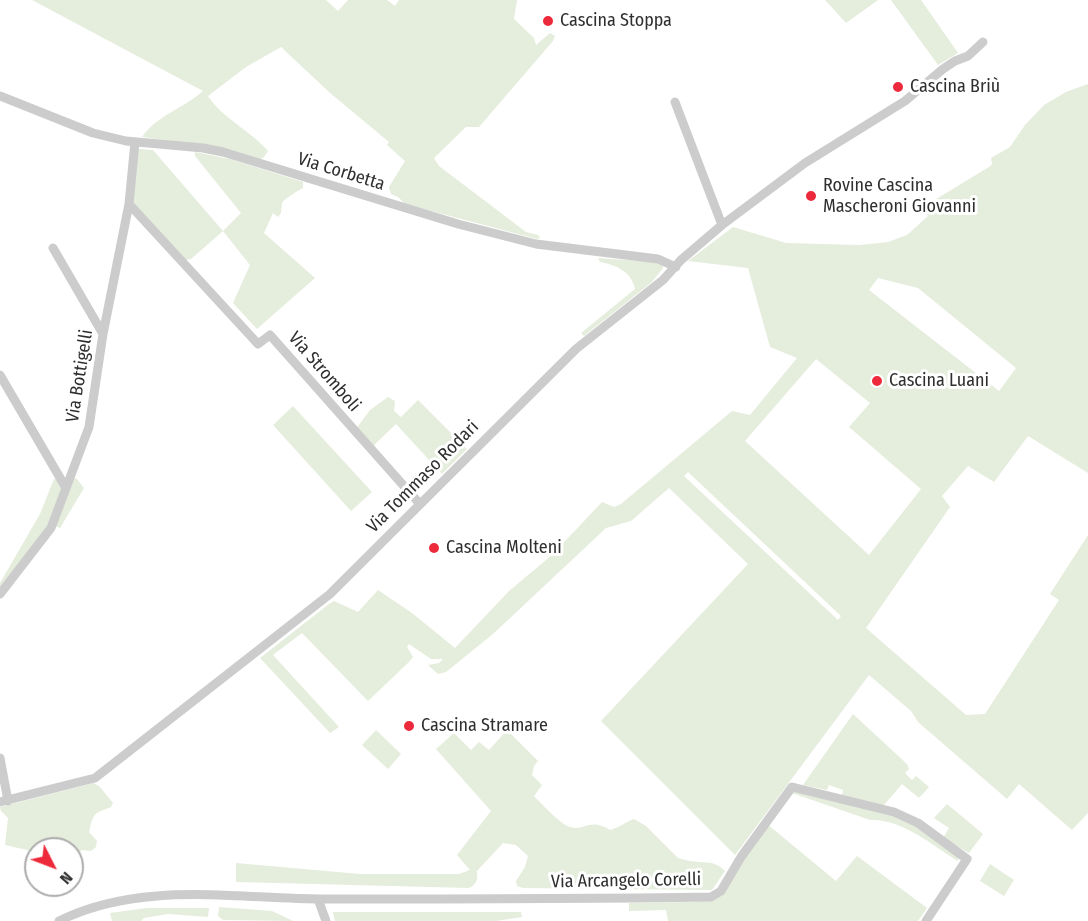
<!DOCTYPE html>
<html>
<head>
<meta charset="utf-8">
<style>
  body { margin:0 }
  #map { position:relative; width:1088px; height:921px; overflow:hidden; background:#fff; font-family:"Fira Sans Condensed",sans-serif }
  canvas { display:block }
  .north { position:absolute; left:24px; top:837px; width:60px; height:60px; box-sizing:border-box; background:#fff; border:2px solid #acacac; border-radius:50%; rotate:132deg; font-size:16px; font-weight:700; line-height:24px; text-align:center; color:#2f2f2f }
  .north::after { content:''; display:block; margin:auto; width:21px; height:27px; background:#ed2a3b; clip-path:polygon(50% 0,100% 100%,50% 72%,0 100%) }
</style>
</head>
<body>
<div id="map">
<canvas width="1088" height="921"></canvas>
<div class="north">N</div>
</div>
<script>
const g = document.querySelector('canvas').getContext('2d');
g.lineJoin = 'round';
function fillPath(path, color) { g.fillStyle = color; g.fill(path, 'evenodd'); }
function strokePath(path, color, width, dash) { g.strokeStyle = color; g.lineWidth = width; g.lineCap = dash ? 'butt' : 'round'; g.setLineDash(dash || []); g.stroke(path); }
function drawText(font, color, halo, rows, align = 'center') {
  g.font = font + ' "Fira Sans Condensed",sans-serif'; g.lineWidth = 6; g.setLineDash([]); g.textBaseline = 'middle'; g.strokeStyle = halo; g.fillStyle = color; for (const [text, x, y, turn = 0] of rows) {
    g.save(); g.translate(x, y); g.rotate((+turn || 0) * Math.PI / 180); g.textAlign = isNaN(turn) ? turn : align; if (halo) g.strokeText(text, 0, 0); g.fillText(text, 0, 0); g.restore();
  }
}
fillPath(new Path2D(`
  M32,0H326L338,11L348,0H387L395,6L399,0H517L514,19L534,38L536,45L550,33L555,36L553,41L479,127H466L434,158L439,166L526,232L538,235L540,238L537,239L405,204L398,197L391,194L389,187L405,161L387,145L389,142L329,92L281,47L246,67L208,96C222,118 251,131 268,151L264,157L259,160L193,144L142,137C156,116 184,108 203,91Z
  M825,0H878L846,23Z
  M891,0H921L958,53L938,65Z
  M1088,84V473L1028,436L994,482L968,466L942,496L950,507L866,628L966,715L985,714L1059,600L1050,594L1088,535V813L1072,830L1019,784L1007,799L918,722L911,711L869,675L735,855L601,721L748,564L669,488L631,521L606,528L493,634L446,672L438,674L428,665L439,663L443,659H431L409,644L407,647L413,657L409,662L368,701L302,633L273,655L339,727L330,733L260,658L329,604L334,601L358,612L378,590L412,613L455,648L509,591L552,555L602,502L614,507L621,504L732,411L750,415L797,358L770,347L748,268L688,261L733,227L786,243L860,245L888,242L907,235L928,216L923,207L989,167L992,164L991,158L1010,147L1025,125L1044,105L1066,92ZM878,278L918,288L1016,368L999,391L869,290ZM816,359L870,403L849,427L921,489L869,555L745,441ZM688,472L841,616L838,620L684,476Z
  M138,149L153,150L223,231L241,213L195,156V152L230,159L303,182V188C299,190 284,199 282,203C282,204 281,212 281,213L278,217L273,213L264,233L315,278L257,329L233,303L250,265L223,231L191,259L186,260L133,202Z
  M598,258L654,262L663,265V268L652,282L584,336L581,333L635,289C631,271 616,265 600,262Z
  M388,397L395,401L394,411L401,417L418,400L467,449L442,474L396,424L372,447L356,429L370,410Z
  M293,406L372,492L351,511L273,425Z
  M76,478L84,488L60,528L53,525L71,479Z
  M54,479H61L66,488L50,528L0,594V583L40,514Z
  M853,714L907,764L909,769L905,773L912,780L916,776L929,787L919,798L902,784L883,806L842,795L843,790L829,785L827,790L803,785Z
  M376,730L401,754L388,769L362,745Z
  M507,730L538,761L534,766L532,775L542,785L534,796C542,804 560,824 570,827C584,832 589,817 610,830C619,828 625,822 634,819L646,826L678,858L689,861L712,863L719,866L725,871L712,890L523,888L517,886L516,881L525,867L528,856L516,845L503,843L477,871C478,879 477,884 469,888L236,882V863L360,874H459L470,870L457,855L491,811L436,749L454,733L471,750L479,742L489,750Z
  M94,783L100,787L113,803L111,807C94,814 94,811 89,832L97,841L96,847L91,851L81,850L78,861L72,860V849H36V852L5,845L8,818L1,811L0,807Z
  M796,791L904,818L958,856V861C932,845 901,818 870,820L792,793Z
  M947,804L983,834L969,853L943,838L949,828L934,818Z
  M767,824L836,881L857,856L927,908L918,921H668L666,910L629,911V903L695,902L705,900L721,891Z
  M990,864L1014,880L1004,896L980,881Z
  M219,907L272,911L293,921L223,920L218,916Z
  M147,908H209L208,917L168,914L144,918L141,921H112L110,913Z
  M333,912H521L522,917L496,921H335Z`), '#e5eddc');
strokePath(new Path2D(`
  M0,96L93,133L126,141L203,148L223,152L458,224L536,244L658,259L676,267
  M675,102L722,225
  M129,204L258,344L270,335L419,503
  M53,248L103,334
  M0,375L66,488
  M0,594L51,528L89,427L103,334L129,204L135,142
  M0,758L8,801
  M0,802L95,778L330,594L576,349L663,280L681,260L722,225L805,163L905,101L943,69L955,61L968,56L983,42
  M318,899L326,921
  M59,921C141,880 236,899 324,899C453,899 582,899 711,897L721,891L741,857L792,787L894,812L918,823L967,859L926,921`), '#ccc', 9);
for (const [x, y, r, color] of [
  [548,21,6,"#ed2a3b"],
  [898,87,6,"#ed2a3b"],
  [811,196,6,"#ed2a3b"],
  [877,381,6,"#ed2a3b"],
  [434,548,6,"#ed2a3b"],
  [409,726,6,"#ed2a3b"]
]) { const dot = new Path2D(); dot.arc(x, y, r, 0, 2 * Math.PI); g.fillStyle = color; g.fill(dot); strokePath(dot, '#fff', 2); }
drawText('18px', '#2f2f2f', '#fff', [
  ["Cascina Stoppa",560,21],
  ["Cascina Briù",910,87],
  ["Rovine Cascina",823,186],
  ["Mascheroni Giovanni",823,207],
  ["Cascina Luani",889,381],
  ["Cascina Molteni",446,548],
  ["Cascina Stramare",421,726]
], 'left');
drawText('18px', '#2f2f2f', '#fff', [
  ["Via Corbetta",341,172,17],
  ["Via Stromboli",324,372,49],
  ["Via Bottigelli",80,376,-81],
  ["Via Tommaso Rodari",423,477,-45],
  ["Via Arcangelo Corelli",626,881,-1]
]);
</script>
</body>
</html>
